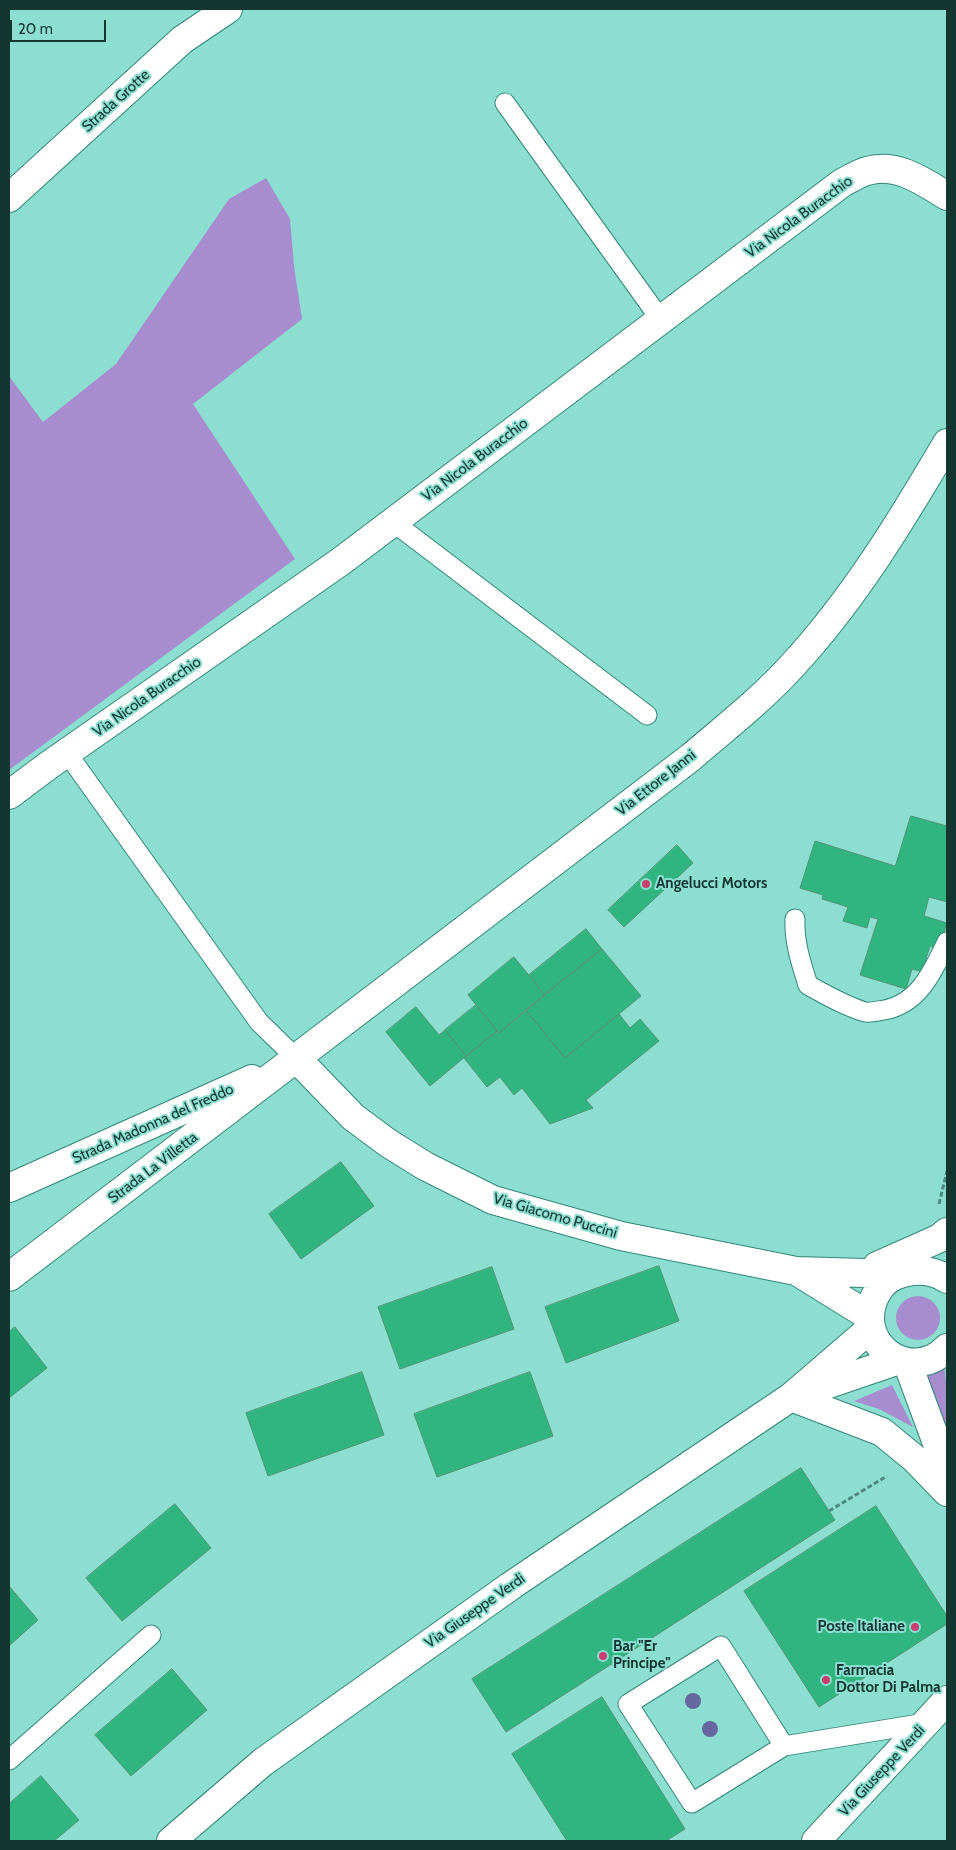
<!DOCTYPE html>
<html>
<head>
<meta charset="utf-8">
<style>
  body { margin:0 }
  #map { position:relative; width:956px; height:1850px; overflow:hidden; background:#8cded0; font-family:Cabin,sans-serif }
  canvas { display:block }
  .frame { position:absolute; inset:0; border:10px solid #133631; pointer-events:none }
  .scale { position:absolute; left:10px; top:20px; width:96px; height:22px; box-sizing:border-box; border:2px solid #133631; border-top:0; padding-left:6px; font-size:15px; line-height:18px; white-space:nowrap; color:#133631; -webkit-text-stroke:4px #8cded0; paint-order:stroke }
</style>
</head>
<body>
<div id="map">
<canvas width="956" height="1850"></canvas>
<div class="frame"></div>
<div class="scale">20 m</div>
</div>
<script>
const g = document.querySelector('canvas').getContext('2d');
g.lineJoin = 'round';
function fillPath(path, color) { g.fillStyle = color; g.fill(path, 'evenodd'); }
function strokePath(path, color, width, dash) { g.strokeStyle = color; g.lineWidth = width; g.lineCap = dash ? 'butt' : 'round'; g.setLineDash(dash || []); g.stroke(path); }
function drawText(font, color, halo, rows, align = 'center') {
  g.font = font + ' Cabin,sans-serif'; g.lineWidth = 4; g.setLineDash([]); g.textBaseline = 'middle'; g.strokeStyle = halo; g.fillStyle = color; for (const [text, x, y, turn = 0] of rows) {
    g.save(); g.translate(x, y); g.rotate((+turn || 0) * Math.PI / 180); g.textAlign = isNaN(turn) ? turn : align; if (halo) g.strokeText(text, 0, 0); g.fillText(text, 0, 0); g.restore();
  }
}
fillPath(new Path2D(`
  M266,178L290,219L294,266L302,319L193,404L295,559L9,770V376L43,422L116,364L229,199Z
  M896 1318a22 22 0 1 1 44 0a22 22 0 1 1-44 0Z
  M944,1362L947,1393L946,1431L921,1373Z
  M892,1385L913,1427L879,1409L854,1401Z`), '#a78ccf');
const building = new Path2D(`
  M911,816L947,826V902L929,897L924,916L947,923L939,949L930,946L922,972L912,969L906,989L860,975L878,919L870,917L867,928L843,921L848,907L822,899L823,895L800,888L815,841L895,866Z
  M677,845L693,863L624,927L608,910Z
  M586,929L602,949L545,995L529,975Z
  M602,949L641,996L565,1058L526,1010Z
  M514,957L545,995L499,1033L468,995Z
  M476,1005L497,1031L466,1056L445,1030Z
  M416,1007L439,1035L445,1030L466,1056L430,1086L386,1032Z
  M526,1010L565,1058L619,1014L630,1028L640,1019L659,1041L586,1100L593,1108L550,1124L522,1088L514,1095L500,1077L487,1087L464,1058L497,1031L499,1033Z
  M341,1162L374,1206L301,1259L269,1214Z
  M659,1266L679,1321L566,1363L545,1307Z
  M492,1267L514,1329L400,1369L378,1307Z
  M15,1327L47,1368L9,1398V1332Z
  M362,1372L384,1435L268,1476L246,1413Z
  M530,1372L553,1436L437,1477L414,1414Z
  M801,1468L835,1520L506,1732L472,1679Z
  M175,1504L211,1548L122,1621L86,1578Z
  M876,1506L947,1616V1624L819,1707L744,1591Z
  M9,1586L38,1620L9,1646Z
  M172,1669L207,1710L131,1776L95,1735Z
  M602,1697L685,1829L666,1841H567L512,1754Z
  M41,1776L79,1820L54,1841H9V1804Z`);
fillPath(building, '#30b581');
strokePath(building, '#539475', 1);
const service = new Path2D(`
  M505,103L661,320
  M393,522L647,715
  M67,753L259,1022L297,1059
  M795,919C794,942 801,963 808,985C826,995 845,1006 865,1012C870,1013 878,1011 884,1010C919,1004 933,971 947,942
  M784,1746L692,1803L628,1704L721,1646L784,1746L926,1723
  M9,1760L151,1635`);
const minor = new Path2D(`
  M9,198L182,40L228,9
  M9,795L49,765L340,562L842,183C850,179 859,173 867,171C897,162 924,182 947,196
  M297,1059L353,1117L388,1143L425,1166L493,1200L621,1236L796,1271L898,1274
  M9,1188L252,1079
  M877,1266L940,1238L947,1232
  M798,1272L869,1316
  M9,1277L690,758C725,728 761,700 792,666C854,599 901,521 947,443
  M947,1279C933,1270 918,1269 903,1273C891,1276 881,1284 876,1294C851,1343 910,1386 947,1348
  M907,1362L938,1446L947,1464
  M805,1392L899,1360
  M791,1397L882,1432L915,1459L947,1492
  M171,1841L263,1762L512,1585L791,1397L870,1329
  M816,1841L947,1700`);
strokePath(service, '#32867a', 21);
strokePath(minor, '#32867a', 30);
strokePath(new Path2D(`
  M939,1204L947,1171
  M829,1511L887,1476`), '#4e887e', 3, [5, 2.5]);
strokePath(service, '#fff', 19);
strokePath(minor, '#fff', 28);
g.fillStyle = '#6667a0';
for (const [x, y] of [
  [693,1701],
  [710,1729]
]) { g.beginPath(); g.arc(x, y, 8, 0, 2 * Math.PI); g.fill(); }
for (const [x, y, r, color] of [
  [646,884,5,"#c93d71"],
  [915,1627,5,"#c93d71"],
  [603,1656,5,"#c93d71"],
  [826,1680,5,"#c93d71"]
]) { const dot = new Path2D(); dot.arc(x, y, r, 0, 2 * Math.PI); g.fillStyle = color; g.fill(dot); strokePath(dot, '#8cded0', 2); }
drawText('15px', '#133631', '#8cded0', [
  ["Strada Grotte",116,101,-42],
  ["Via Nicola Buracchio",799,217,-36],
  ["Via Nicola Buracchio",475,460,-37],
  ["Via Nicola Buracchio",147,697,-35],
  ["Via Ettore Janni",656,783,-38],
  ["Strada Madonna del Freddo",153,1124,-24],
  ["Strada La Villetta",153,1168,-37],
  ["Via Giacomo Puccini",555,1216,16],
  ["Via Giuseppe Verdi",475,1611,-35],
  ["Via Giuseppe Verdi",882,1771,-47]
]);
drawText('bold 15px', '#133631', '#8cded0', [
  ["Angelucci Motors",656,884],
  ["Poste Italiane",905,1627,"right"],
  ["Bar \"Er",613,1647],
  ["Principe\"",613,1664],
  ["Farmacia",836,1671],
  ["Dottor Di Palma",836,1688]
], 'left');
</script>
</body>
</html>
